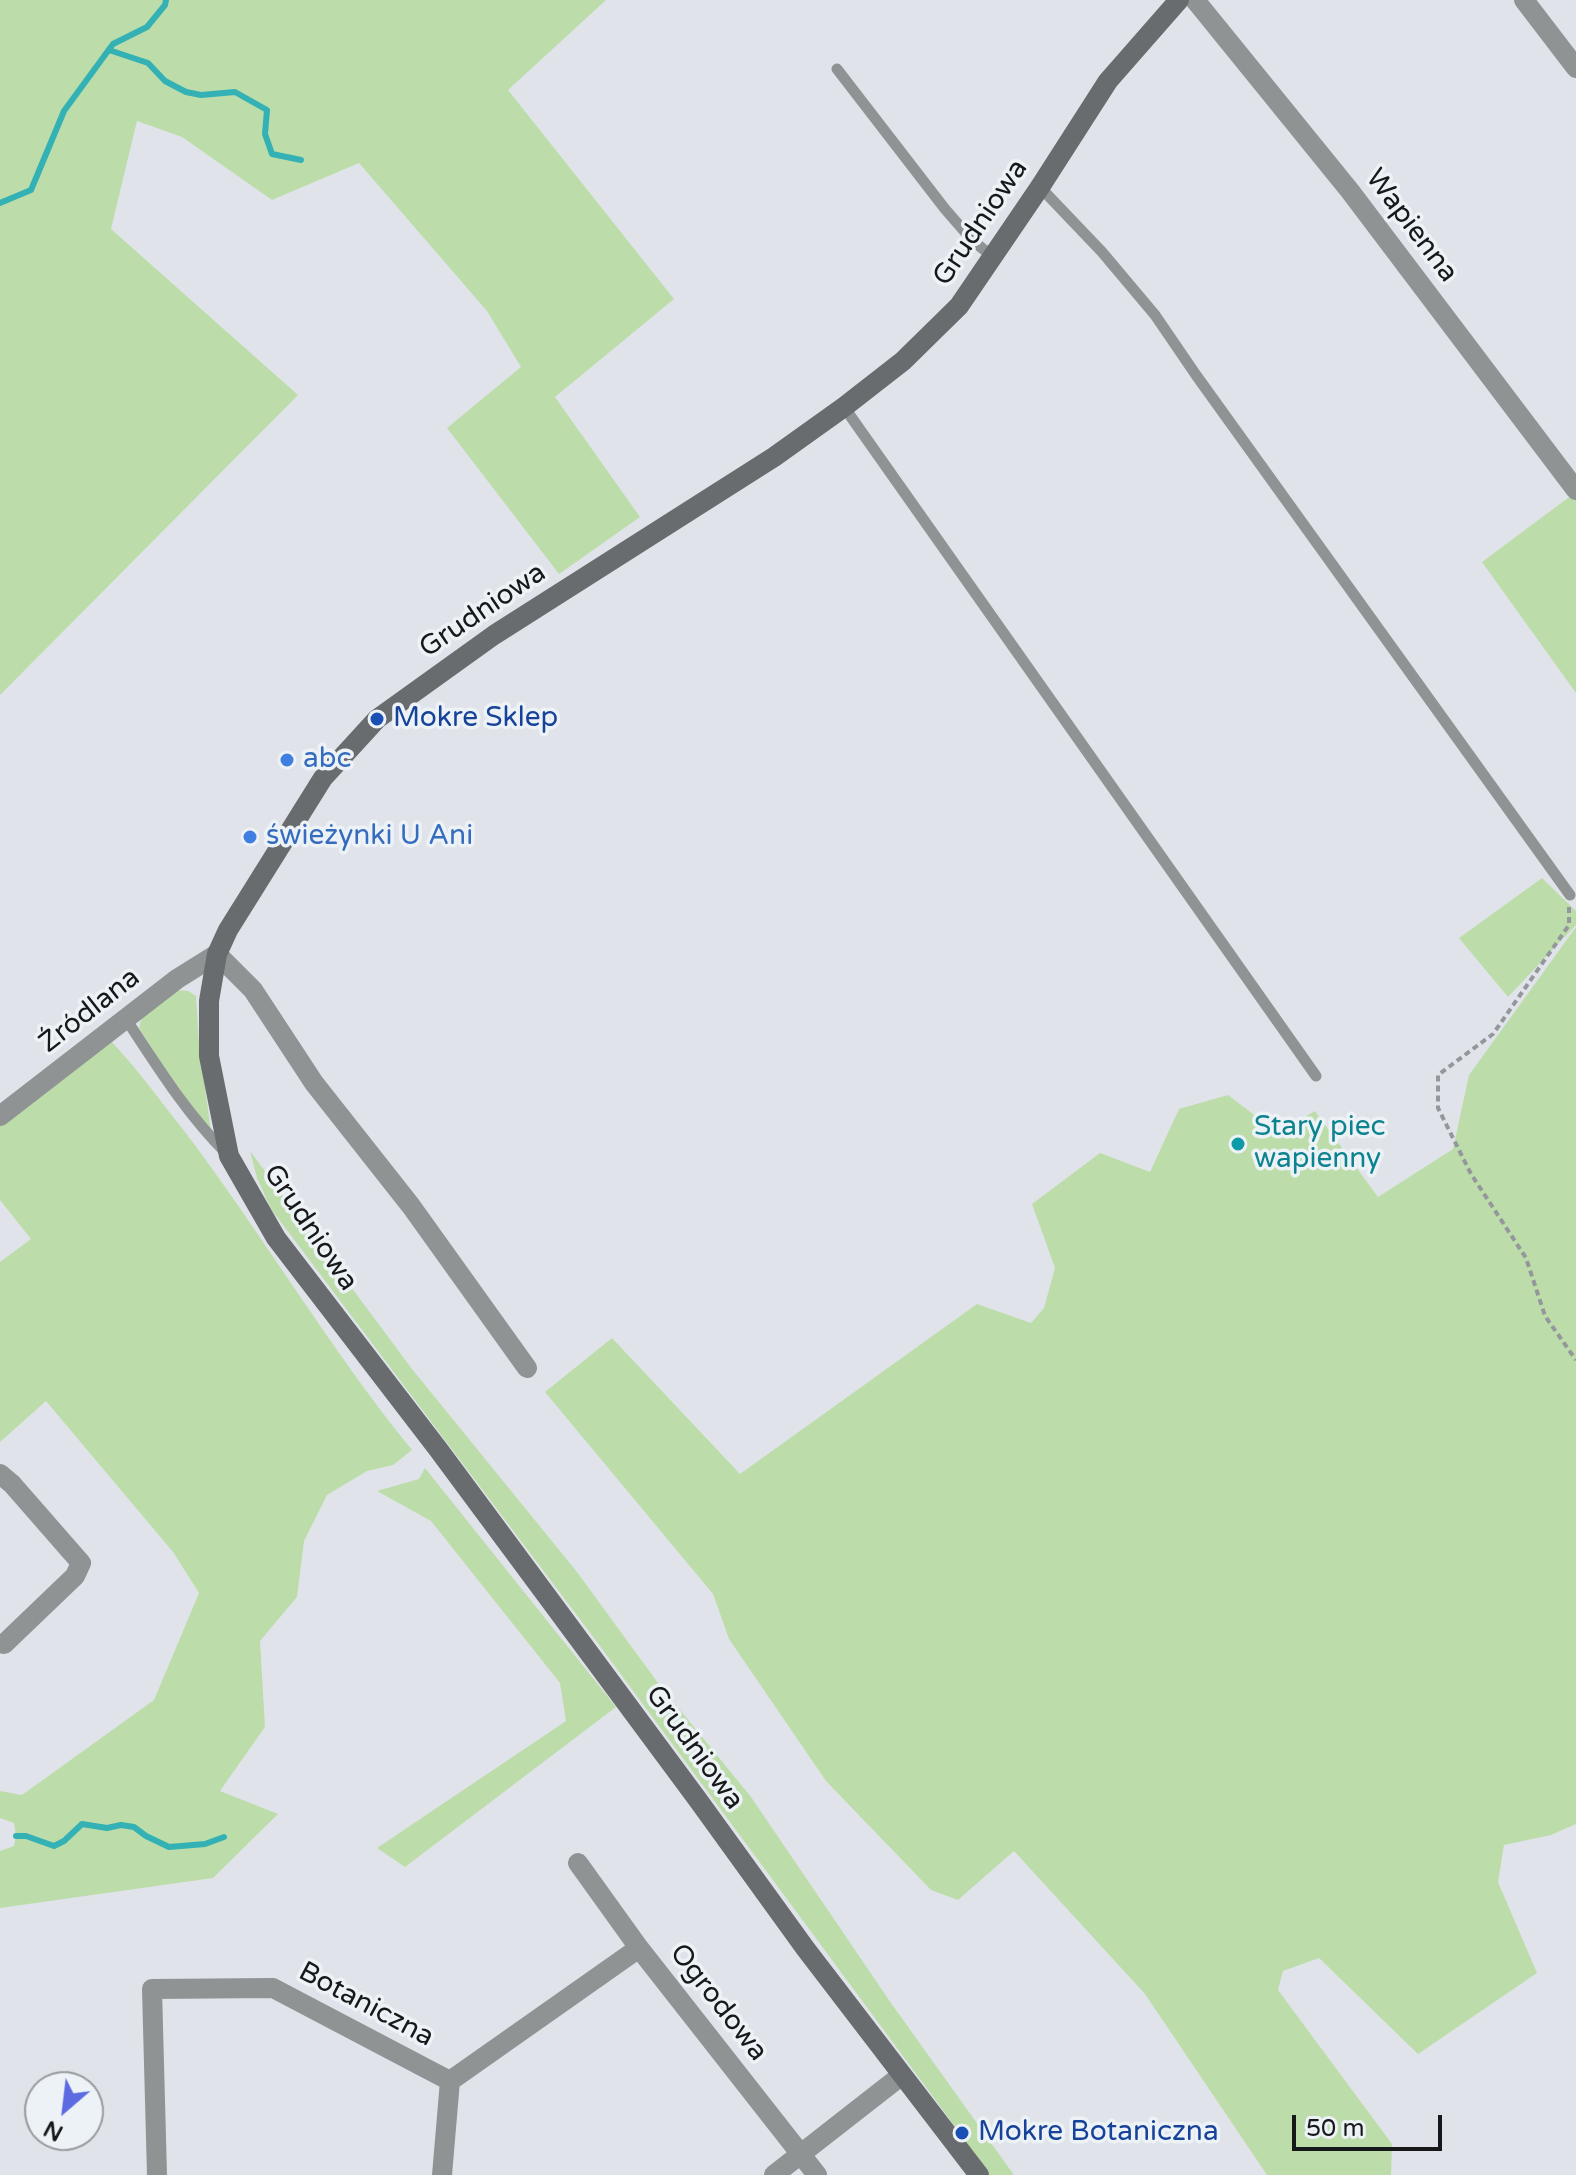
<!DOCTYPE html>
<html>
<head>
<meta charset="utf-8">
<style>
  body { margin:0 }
  #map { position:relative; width:1576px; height:2175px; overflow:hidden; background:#e0e4ea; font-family:"Varela Round",sans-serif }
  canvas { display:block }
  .north { position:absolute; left:24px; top:2071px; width:80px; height:80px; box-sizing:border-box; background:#edf2f7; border:2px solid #979b9e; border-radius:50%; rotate:208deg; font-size:22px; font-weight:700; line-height:32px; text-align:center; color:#161819 }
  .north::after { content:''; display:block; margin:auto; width:28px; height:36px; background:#5d6be2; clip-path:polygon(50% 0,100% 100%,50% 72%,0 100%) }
  .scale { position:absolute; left:1292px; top:2115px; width:150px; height:36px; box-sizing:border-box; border:4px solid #161819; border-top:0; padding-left:10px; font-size:24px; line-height:28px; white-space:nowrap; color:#161819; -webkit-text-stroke:6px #edf2f7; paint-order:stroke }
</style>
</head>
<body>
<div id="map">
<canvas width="1576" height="2175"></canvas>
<div class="north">N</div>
<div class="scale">50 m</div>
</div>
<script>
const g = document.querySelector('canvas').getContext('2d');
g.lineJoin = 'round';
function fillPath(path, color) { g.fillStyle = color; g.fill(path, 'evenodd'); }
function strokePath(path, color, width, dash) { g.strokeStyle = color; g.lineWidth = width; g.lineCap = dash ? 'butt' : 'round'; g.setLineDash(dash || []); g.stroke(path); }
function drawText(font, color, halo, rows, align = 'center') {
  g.font = font + ' "Varela Round",sans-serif'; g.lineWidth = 7; g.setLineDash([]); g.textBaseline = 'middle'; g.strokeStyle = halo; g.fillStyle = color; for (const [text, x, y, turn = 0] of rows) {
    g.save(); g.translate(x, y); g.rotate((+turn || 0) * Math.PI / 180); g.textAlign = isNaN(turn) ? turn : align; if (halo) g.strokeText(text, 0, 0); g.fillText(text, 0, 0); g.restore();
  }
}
fillPath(new Path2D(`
  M0,0H606L508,90L674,299L555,397L640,517L559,574L447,428L521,367L487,311L359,163L272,200L182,137L137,121L111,229L298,395L0,695Z
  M1576,492V693L1482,562Z
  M1542,878L1576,911V925L1508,997L1459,938Z
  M1576,927V1824L1551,1835L1504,1845L1498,1882L1537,1973L1418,2054L1319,1958L1283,1971L1278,1990L1392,2144L1391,2175H1267L1145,1994L1014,1851L958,1900L931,1890L826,1781L729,1639L713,1594L545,1392L612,1338L740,1474L977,1304L1031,1323L1044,1308L1055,1268L1032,1204L1100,1153L1150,1172L1179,1109L1228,1095L1278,1133L1315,1111L1378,1197L1453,1149L1469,1075Z
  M176,990L188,991L196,996L199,1044L211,1131L165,1069L139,1028L142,1016Z
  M109,1039C136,1067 158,1098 182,1128C262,1233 329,1348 412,1450L393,1465L367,1471L327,1495L304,1541L297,1597L260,1641L265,1727L220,1791L278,1814L213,1878L0,1908V1851L14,1846L16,1836L14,1823L0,1818V1791L22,1795L154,1700L199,1593L173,1552L46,1401L0,1442V1262L31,1239L0,1200V1124Z
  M250,1151L412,1369L577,1572L658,1683L751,1797L891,2003L1014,2175H988L948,2117L594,1638L271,1209L257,1178Z
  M425,1468L616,1707L405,1867L377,1848L566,1721L560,1683L431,1521L377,1491L419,1479Z`), '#bcdda9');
strokePath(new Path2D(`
  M109,50L148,63L165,81L186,92L201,95L235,92L267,110L265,134L272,154L301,160
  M0,203L31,190L64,111L113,44L147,27L165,5L166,0
  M16,1836H26L54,1846L64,1841L82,1824L107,1828L121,1825L134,1827L146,1836L169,1847L205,1844L224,1837`), '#33b1b4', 6);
strokePath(new Path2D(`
  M1569,907V925L1493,1034L1438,1075V1108L1471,1174L1526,1258L1545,1316L1576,1360`), '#94979b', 4, [6, 4]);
strokePath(new Path2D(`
  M837,69L945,209L972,240L993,257
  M1040,187L1102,252L1155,315L1196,375L1570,895
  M844,407L1316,1076
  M126,1019C157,1066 186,1113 226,1153`), '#909394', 11);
strokePath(new Path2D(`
  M1195,0L1350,191L1576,490
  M1524,0L1576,68
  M0,1116L177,979L217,954L253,990L314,1083L411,1206L527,1368
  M0,1474L12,1484L81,1563L75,1576L4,1644
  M578,1863L639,1948L817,2175
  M450,2081L639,1948
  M157,2175L152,1989L273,1988L450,2081L442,2175
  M774,2175L902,2075`), '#909394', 20);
strokePath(new Path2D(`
  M979,2175L805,1948L698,1800L438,1449L276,1238L229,1156L209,1056V1001L217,954L228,930L323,778L377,719L494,635L774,457L844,407L903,361L959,306L1040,187L1108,81L1179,0`), '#686c6e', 20);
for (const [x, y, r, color] of [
  [377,719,8,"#1a4fb4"],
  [287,760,8,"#3f7fe0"],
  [250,837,8,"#3f7fe0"],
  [1238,1144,8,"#0f9aa8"],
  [962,2133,8,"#1a4fb4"]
]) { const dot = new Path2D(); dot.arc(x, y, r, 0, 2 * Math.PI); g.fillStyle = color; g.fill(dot); strokePath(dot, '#edf2f7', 3); }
drawText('28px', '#161819', '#edf2f7', [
  ["Grudniowa",981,223,-56],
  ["Wapienna",1411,226,53],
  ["Grudniowa",483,611,-34],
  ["Źródlana",90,1011,-38],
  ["Grudniowa",310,1228,56],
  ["Grudniowa",694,1748,54],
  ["Ogrodowa",718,2003,52],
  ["Botaniczna",366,2005,28]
]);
drawText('28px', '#164399', '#edf2f7', [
  ["Mokre Sklep",393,719],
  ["Mokre Botaniczna",978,2133]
], 'left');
drawText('28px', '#366cbe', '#edf2f7', [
  ["abc",303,760],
  ["świeżynki U Ani",266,837]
], 'left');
drawText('28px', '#0d838f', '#edf2f7', [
  ["Stary piec",1254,1128],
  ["wapienny",1254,1160]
], 'left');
</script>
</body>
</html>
